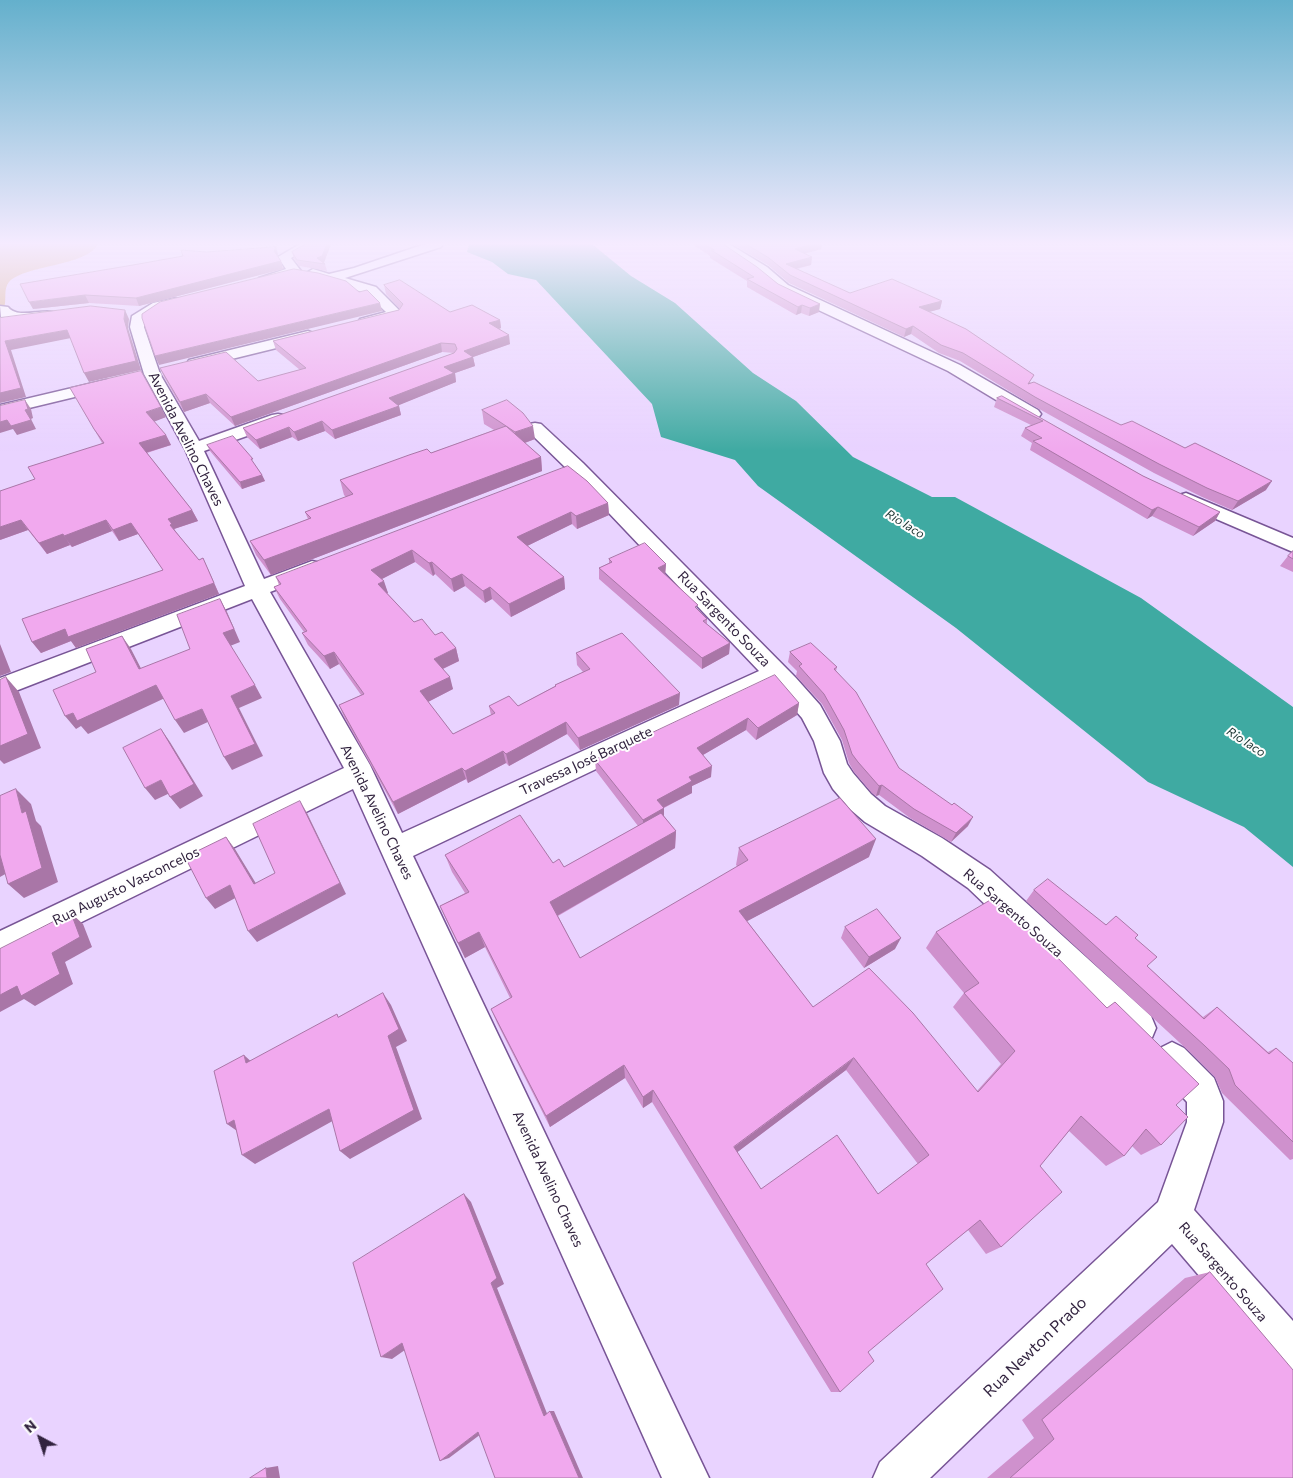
<!DOCTYPE html>
<html>
<head>
<meta charset="utf-8">
<style>
  body { margin:0 }
  #map { position:relative; width:1293px; height:1478px; overflow:hidden; background:#e9d3ff; font-family:Commissioner,sans-serif }
  canvas { display:block }
  .north { position:absolute; left:15px; top:1413px; width:50px; height:50px; -webkit-text-stroke:4px #fefefe; paint-order:stroke; rotate:320deg; font-size:14px; font-weight:700; line-height:20px; text-align:center; color:#32233f }
  .north::after { content:''; display:block; margin:auto; width:18px; height:22px; background:#32233f; clip-path:polygon(50% 0,100% 100%,50% 72%,0 100%) }
</style>
</head>
<body>
<div id="map">
<canvas width="1293" height="1478"></canvas>
<div class="north">N</div>
</div>
<script>
const g = document.querySelector('canvas').getContext('2d');
g.lineJoin = 'round';
function fillPath(path, color) { g.fillStyle = color; g.fill(path, 'evenodd'); }
function strokePath(path, color, width, dash) { g.strokeStyle = color; g.lineWidth = width; g.lineCap = dash ? 'butt' : 'round'; g.setLineDash(dash || []); g.stroke(path); }
function drawText(font, color, halo, rows, align = 'center') {
  g.font = font + ' Commissioner,sans-serif'; g.lineWidth = 4; g.setLineDash([]); g.textBaseline = 'middle'; g.strokeStyle = halo; g.fillStyle = color; for (const [text, x, y, turn = 0] of rows) {
    g.save(); g.translate(x, y); g.rotate((+turn || 0) * Math.PI / 180); g.textAlign = isNaN(turn) ? turn : align; if (halo) g.strokeText(text, 0, 0); g.fillText(text, 0, 0); g.restore();
  }
}
fillPath(new Path2D(`
  M0,244H98C88,266 24,265 9,282C3,289 7,300 4,308L0,310Z`), '#d8ad7e');
fillPath(new Path2D(`
  M469,244H592L631,276L675,303L753,373L796,401L853,457L932,497H955L1141,598L1293,707V867L1244,827L1148,782L956,628L758,486L735,460L661,437L652,404L536,280L508,274L492,262L467,252Z`), '#3faaa2');
const street = new Path2D(`
  M300,244H315L291,258L301,271L299,274L269,284H259L257,281L259,278L286,269L278,257Z
  M425,244H443L441,247L345,278L376,287L403,314L401,317L365,326L360,325L358,322L360,319L386,312L366,293L308,276L306,273L313,269L329,274L354,268Z
  M715,244H729L767,267L788,285L960,365L1038,410L1041,414L1038,418L1032,419L1026,418L948,371L778,291L757,273Z
  M175,298L180,299L182,302L180,305L163,309L144,321V327L160,374L199,441L272,415L278,414L284,415L287,419L284,423L204,451L264,579L312,561L320,563L323,568L320,573L270,592L370,765L402,833L759,671L569,471L529,432L526,428L529,424L535,423L541,424L583,463L796,678L820,705L840,741L847,764L853,773L871,794L885,806L942,838L990,870L1151,1016L1156,1028L1151,1040L1139,1045L1127,1040L968,888L922,856L865,822L851,810L833,789L824,773L814,741L802,718L773,685L413,856L709,1478H662L353,789L0,962V931L344,768L252,599L0,697V678L245,586L185,449L144,374L130,327L132,316L153,303Z
  M0,306L8,307C17,319 40,309 53,312L55,315L53,318L48,319L16,321L1,317Z
  M308,331L313,333L316,336L313,339L195,368L189,366L187,363L189,360Z
  M106,380L112,382L114,385L112,388L0,415V405Z
  M1186,493L1293,538V552L1179,503L1176,499L1179,495Z
  M1172,1042L1184,1048L1214,1078L1223,1101V1122L1194,1210L1293,1321V1375L1278,1368L1172,1244L930,1478H873L880,1462L1158,1202L1187,1122V1102L1160,1072L1154,1060L1160,1048Z`);
strokePath(street, '#785596', 3);
fillPath(street, '#fff');
fillPath(new Path2D(`
  M692,244H723L778,284L819,312L809,316L801,313L796,315L747,287V281L710,258V256Z
  M732,244H822L821,249L805,254L812,257L811,265L797,269L850,293L942,301L940,309L929,312L1031,383L1121,425L1266,490L1232,510L1202,497L1154,473L1032,405L960,361L939,353L911,334L904,337L789,283L768,265Z
  M206,252L278,254L277,256L281,261L283,269L139,306L89,303L33,309L133,265Z
  M292,252L324,263H323L325,264L327,271L299,266L294,259Z
  M384,285L450,312L500,320L501,328L499,329L510,344L473,357L475,366L455,373L456,382L398,405L399,406L401,415L335,439L325,431L298,441L292,437L260,449L247,437L243,428L454,353L442,352L235,426L210,403L184,412L164,377L160,368L258,381L300,370L276,350L273,341L399,310L400,309L386,294Z
  M70,388L166,417L154,421L166,435L171,445L147,453L192,510L198,521L174,529L177,533L199,560L208,569L219,594L76,648L71,641L41,653L32,642L163,570L138,534L119,541L112,531L72,547L70,545L47,554L28,530L0,540L35,479L102,443Z
  M1002,396L1143,476L1220,512L1215,521L1193,536L1152,516L1147,519L1030,450L1032,443L1021,436L1025,428L1031,425L994,407L997,398Z
  M482,410L535,439L525,443L541,457L542,471L271,575L256,555L250,541L308,519L305,512L346,497L344,495L340,480L431,453L494,430L484,424Z
  M207,445L255,465L262,475L265,481L242,489L210,451Z
  M608,503L609,515L577,529L572,524L527,546L564,577L565,589L511,617L492,599L485,603L465,586L454,592L435,574L433,576L415,562L382,579L388,593H387L414,622L456,648L459,661L443,669L453,689L428,702L453,734L491,715L489,706H518L555,686V685L583,672L577,665L576,653L679,705L580,750L567,734L509,766L506,763L468,783L466,779L398,814L344,717L339,705L361,695L339,664L330,669L308,645L302,633L304,632L280,599L274,587L279,585L276,577Z
  M1293,551V572L1280,566L1288,556Z
  M609,559L666,564L665,575L707,619V624L730,643L729,654L702,669L599,579V568L609,563Z
  M790,652L837,667L836,671L899,768L968,826L951,842L910,818L879,795L876,796L872,793L854,772L849,763L842,740L822,704L796,676L797,671L788,662Z
  M799,703L797,715L756,740L746,730L703,755L711,777L692,786V793L664,808V816L676,831L675,848L558,916L580,958L738,867L736,865L739,848L869,857L747,921L813,1007L977,1091L1001,1064L953,1007L964,993L926,948L936,932L1176,1105L1161,1145L1141,1155L1132,1146L1124,1156L1106,1166L1069,1131L1040,1166L1001,1247L986,1254L968,1230L926,1264L868,1352L840,1392H831L652,1102L643,1108L625,1078L550,1127L497,1023L491,1009L510,998L485,947L465,958L447,922L440,906L465,893L452,872L445,855L553,863L564,867L638,826L596,771L595,760ZM846,1070L918,1164L878,1194L761,1189L737,1152Z
  M1034,890L1135,938L1147,966L1203,1017L1217,1007L1268,1052L1276,1048L1293,1063V1159L1290,1160L1222,1093L1215,1077L1192,1054L1026,901Z
  M845,927L895,949L864,968L841,938Z
  M1210,1272L1293,1478H987L1034,1438L1022,1420L1185,1278Z`), '#cf91cd');
fillPath(new Path2D(`
  M327,244H331L324,263L321,264L317,258Z
  M814,244H822L821,249L794,256L795,249Z
  M276,247L278,254L276,258L274,251Z
  M812,257L811,265L785,271L786,264Z
  M281,261L283,269L139,306L136,298Z
  M85,295L89,303L33,309L29,302Z
  M942,301L940,309L917,315L919,307Z
  M380,303L382,311L159,365L155,356Z
  M820,304L819,312L809,316L810,308Z
  M802,305L801,313L796,315L798,307Z
  M125,310L129,319L128,328L141,370L89,382L84,373L124,319Z
  M500,320L501,328L491,332L489,323Z
  M913,326L911,334L904,337L906,329Z
  M67,330L71,338L11,350L26,397L0,403V393L5,341Z
  M509,335L510,344L473,357L475,366L455,373L456,382L392,408L389,398L444,367L464,351Z
  M441,343L442,352L235,426L231,417Z
  M206,394L210,403L184,412L180,402Z
  M25,400L31,409L33,418L31,419L36,429L17,435L13,429L0,433V422L25,410Z
  M399,406L401,415L335,439L332,430Z
  M161,407L166,417L151,423L146,412Z
  M322,421L325,431L298,441L294,432Z
  M533,426L535,439L516,446L515,432Z
  M289,427L292,437L260,449L256,440Z
  M166,435L171,445L145,453L139,443Z
  M541,457L542,471L271,575L264,560Z
  M262,475L265,481L242,489L240,482Z
  M1272,481L1266,490L1232,510L1238,501Z
  M608,503L609,515L577,529L576,516Z
  M1158,507L1152,516L1147,519L1152,510Z
  M192,510L198,521L174,529L178,535L170,525L168,519Z
  M571,512L572,524L519,550L517,537Z
  M1220,512L1215,521L1193,536L1199,527Z
  M21,520L28,530L0,540V527Z
  M106,520L112,531L72,547L64,536Z
  M131,523L138,534L119,541L113,530Z
  M63,534L70,545L47,554L39,543Z
  M412,550L415,562L376,582L371,570Z
  M203,558L219,594L76,648L71,641L41,653L32,642Z
  M432,562L435,574L433,576L429,563Z
  M666,564L665,575L658,568Z
  M462,574L465,586L454,592L451,579Z
  M564,577L565,589L511,617L509,604Z
  M384,581L388,593L382,596L378,584Z
  M490,587L492,599L485,603L483,591Z
  M220,599L227,612L240,642L230,646L223,633Z
  M122,636L131,649L148,682L139,669Z
  M730,643L729,654L702,669V658Z
  M0,644L11,672L0,676Z
  M456,648L459,661L438,671L434,659Z
  M334,652L339,664L330,669L324,656Z
  M6,677L19,692L41,748L4,764L0,760V746Z
  M450,677L453,689L424,704L420,691Z
  M156,685L165,698L88,734L81,726L76,729L65,716L73,713Z
  M255,685L262,698L239,708L263,756L232,770L224,757L231,696Z
  M680,693L679,705L580,750L578,738Z
  M799,703L797,715L756,740L758,728Z
  M202,709L210,721L184,733L175,720Z
  M748,718L746,730L696,759L697,748Z
  M566,722L567,734L509,766L506,754Z
  M161,729L170,742L203,796L180,809L170,797Z
  M503,751L506,763L468,783L465,771Z
  M712,766L711,777L692,786V793L657,811V800L689,777Z
  M462,768L466,779L398,814L393,802Z
  M161,780L170,793L155,800L145,788Z
  M882,785L879,795L876,796L879,786Z
  M16,789L31,804L36,821L41,826L58,882L24,898L8,884L22,813Z
  M300,801L307,813L346,894L257,942L248,931L340,883Z
  M664,808V820L643,831V820Z
  M973,817L968,826L951,842L956,833Z
  M676,831L675,848L553,918L550,902Z
  M226,837L235,849L263,895L254,884Z
  M876,839L869,857L736,927L739,911Z
  M0,854L16,868L0,877Z
  M230,885L239,896L215,909L206,898Z
  M71,913L83,924L92,947L65,962L73,984L35,1006L24,999L0,1012V995L52,953Z
  M479,932L485,947L465,958L458,943Z
  M901,938L895,949L864,968L869,957Z
  M383,993L391,1005L407,1041L396,1047L422,1119L350,1159L340,1151L388,1036Z
  M244,1055L256,1066L246,1063Z
  M854,1058L846,1070L731,1157L734,1147Z
  M624,1065L625,1078L550,1127L546,1116Z
  M653,1090L652,1102L643,1108V1097Z
  M329,1109L338,1118L255,1164L242,1155Z
  M234,1120L240,1133L227,1124Z
  M464,1194L471,1202L504,1284L497,1288L548,1416H544L491,1283Z
  M402,1343L412,1345L392,1359L381,1357Z
  M550,1411H554L583,1478H579Z
  M485,1431L449,1458L440,1461L478,1432Z
  M278,1466L280,1478H267L266,1468Z`), '#a976a7');
const building = new Path2D(`
  M306,244H327L322,256L317,258L325,264L297,260L292,252Z
  M704,244H723L757,267L778,284L820,304L810,308L802,305L798,307L747,279L754,277L711,250H714Z
  M746,244H814L795,249L812,257L786,264L850,293L892,279L942,301L919,307L966,329L1034,375L1028,384L1034,382L1121,425L1132,421L1185,448L1195,443L1272,481L1238,501L1207,488L1159,464L1035,397L963,353L941,345L913,326L906,329L790,275L769,258Z
  M276,247L274,251L281,261L136,298L85,295L29,302L20,284L133,265L183,256L181,250L206,252Z
  M294,269L318,273L346,281L359,292L367,290L380,303L155,356L142,318V314L160,302Z
  M400,280L450,312L472,305L500,320L489,323L509,335L464,351L473,357L444,367L454,373L389,398L399,406L332,430L322,421L294,432L289,427L256,440L243,428L454,353L457,349L455,344L441,343L231,417L206,394L180,402L160,368L226,352L258,381L306,368L273,341L399,310L403,304L384,285Z
  M91,306L125,310L124,319L136,361L84,373L67,330L5,341L21,388L0,393V318Z
  M141,371L161,407L146,412L166,435L139,443L192,510L168,519L172,524L170,525L199,560L203,558L214,583L68,637L65,629L32,642L22,619L163,570L131,523L113,530L106,520L64,536L63,534L39,543L21,520L0,527V491L35,479L28,467L104,443L94,429L70,388Z
  M1002,396L1143,476L1220,512L1199,527L1158,507L1152,510L1033,441L1042,438L1025,428L1043,421L997,398Z
  M25,400L28,409L25,410L31,420L11,426L7,420L0,422V406Z
  M507,400L523,413L533,426L515,432L506,426L541,457L264,560L250,541L311,518L305,512L353,494L340,480L409,455L427,449L431,453L506,426L482,410Z
  M233,436L253,459H251L262,475L240,482L207,445Z
  M568,466L587,481L608,503L576,516L571,512L517,537L564,577L509,604L490,587L483,591L462,574L451,579L432,562L429,563L412,550L371,570L384,581L378,584L414,622L422,619L435,635L442,632L456,648L434,659L450,677L420,691L453,734L495,713L489,706L509,696L518,706L556,686L555,685L590,669L576,653L622,633L680,693L578,738L566,722L506,754L503,751L465,771L462,768L393,802L339,705L364,694L334,652L324,656L302,633L307,631L274,587L281,584L276,577Z
  M645,543L666,564L658,568L698,605L695,607L707,619L703,621L730,643L702,658L599,568L612,562L609,559Z
  M1293,551V559L1288,556Z
  M220,599L234,629L223,633L255,685L231,696L255,744L224,757L202,709L175,720L156,685L77,721L73,713L65,716L53,690L96,672L86,649L122,636L139,669L190,649L177,615Z
  M811,643L837,667L834,669L856,692L899,768L952,805L954,803L973,817L956,833L914,809L882,785L879,786L858,762L852,754L844,730L824,694L799,666L802,664L790,652Z
  M775,675L799,703L758,728L748,718L697,748L712,766L689,777L692,781L657,800L664,808L643,820L595,760Z
  M6,677L28,734L0,746V680Z
  M161,729L194,784L170,797L161,780L145,788L123,748Z
  M16,789L22,813L26,811L42,868L8,884L0,855V796Z
  M840,798L876,839L739,911L813,1007L869,968L913,1013L978,1092L1015,1051L964,993L979,983L936,932L997,896L1107,1008L1115,1002L1199,1084L1176,1105L1188,1117L1161,1145L1146,1129L1124,1156L1081,1116L1040,1166L1062,1192L1001,1247L980,1220L926,1264L943,1289L868,1352L874,1361L840,1392L653,1090L643,1097L624,1065L546,1116L491,1009L512,997L479,932L458,943L440,906L469,892L445,855L520,815L553,863L559,859L564,867L661,813L676,831L550,902L580,958L748,860L739,848ZM854,1058L929,1155L878,1194L837,1135L761,1189L734,1147Z
  M300,801L340,883L248,931L230,885L206,898L185,857L226,837L254,884L275,873L253,824Z
  M1048,879L1106,925L1116,916L1138,935L1135,938L1157,957L1147,966L1204,1019L1217,1007L1269,1054L1276,1048L1293,1063V1142L1235,1085L1229,1069L1205,1046L1034,890Z
  M877,909L901,938L869,957L845,927Z
  M71,913L80,937L52,953L60,974L21,996L17,986L0,995V949Z
  M383,993L399,1029L388,1036L414,1110L340,1151L329,1109L242,1155L234,1120L227,1124L214,1071L244,1055L246,1063L337,1014L338,1017Z
  M464,1194L497,1278L491,1283L544,1416L550,1411L579,1478H495L478,1432L440,1461L402,1343L381,1357L353,1263Z
  M1210,1272L1293,1370V1478H1010L1054,1439L1042,1420Z
  M266,1468L267,1478H250Z`);
fillPath(building, '#f1a9ee');
strokePath(building, '#a976a7', 1);
const sky = g.createLinearGradient(0, 0, 0, 451);
sky.addColorStop(0, '#64b0cc');
sky.addColorStop(0.54, '#f5ebff');
sky.addColorStop(1, '#f5ebff00');
g.fillStyle = sky;
g.fillRect(0, 0, 1293, 451);
drawText('italic 12px', '#213936', '#fefefe', [
  ["Rio Iaco",905,524,32],
  ["Rio Iaco",1246,742,33]
]);
drawText('14px', '#32233f', '#fefefe', [
  ["Avenida Avelino Chaves",186,439,63],
  ["Rua Sargento Souza",724,619,46],
  ["Travessa José Barquete",586,761,-25],
  ["Avenida Avelino Chaves",377,812,64],
  ["Rua Augusto Vasconcelos",126,886,-26],
  ["Rua Sargento Souza",1013,913,41],
  ["Avenida Avelino Chaves",548,1179,65],
  ["Rua Sargento Souza",1223,1272,49]
]);
drawText('16px', '#32233f', '#fefefe', [
  ["Rua Newton Prado",1035,1347,-44]
]);
</script>
</body>
</html>
